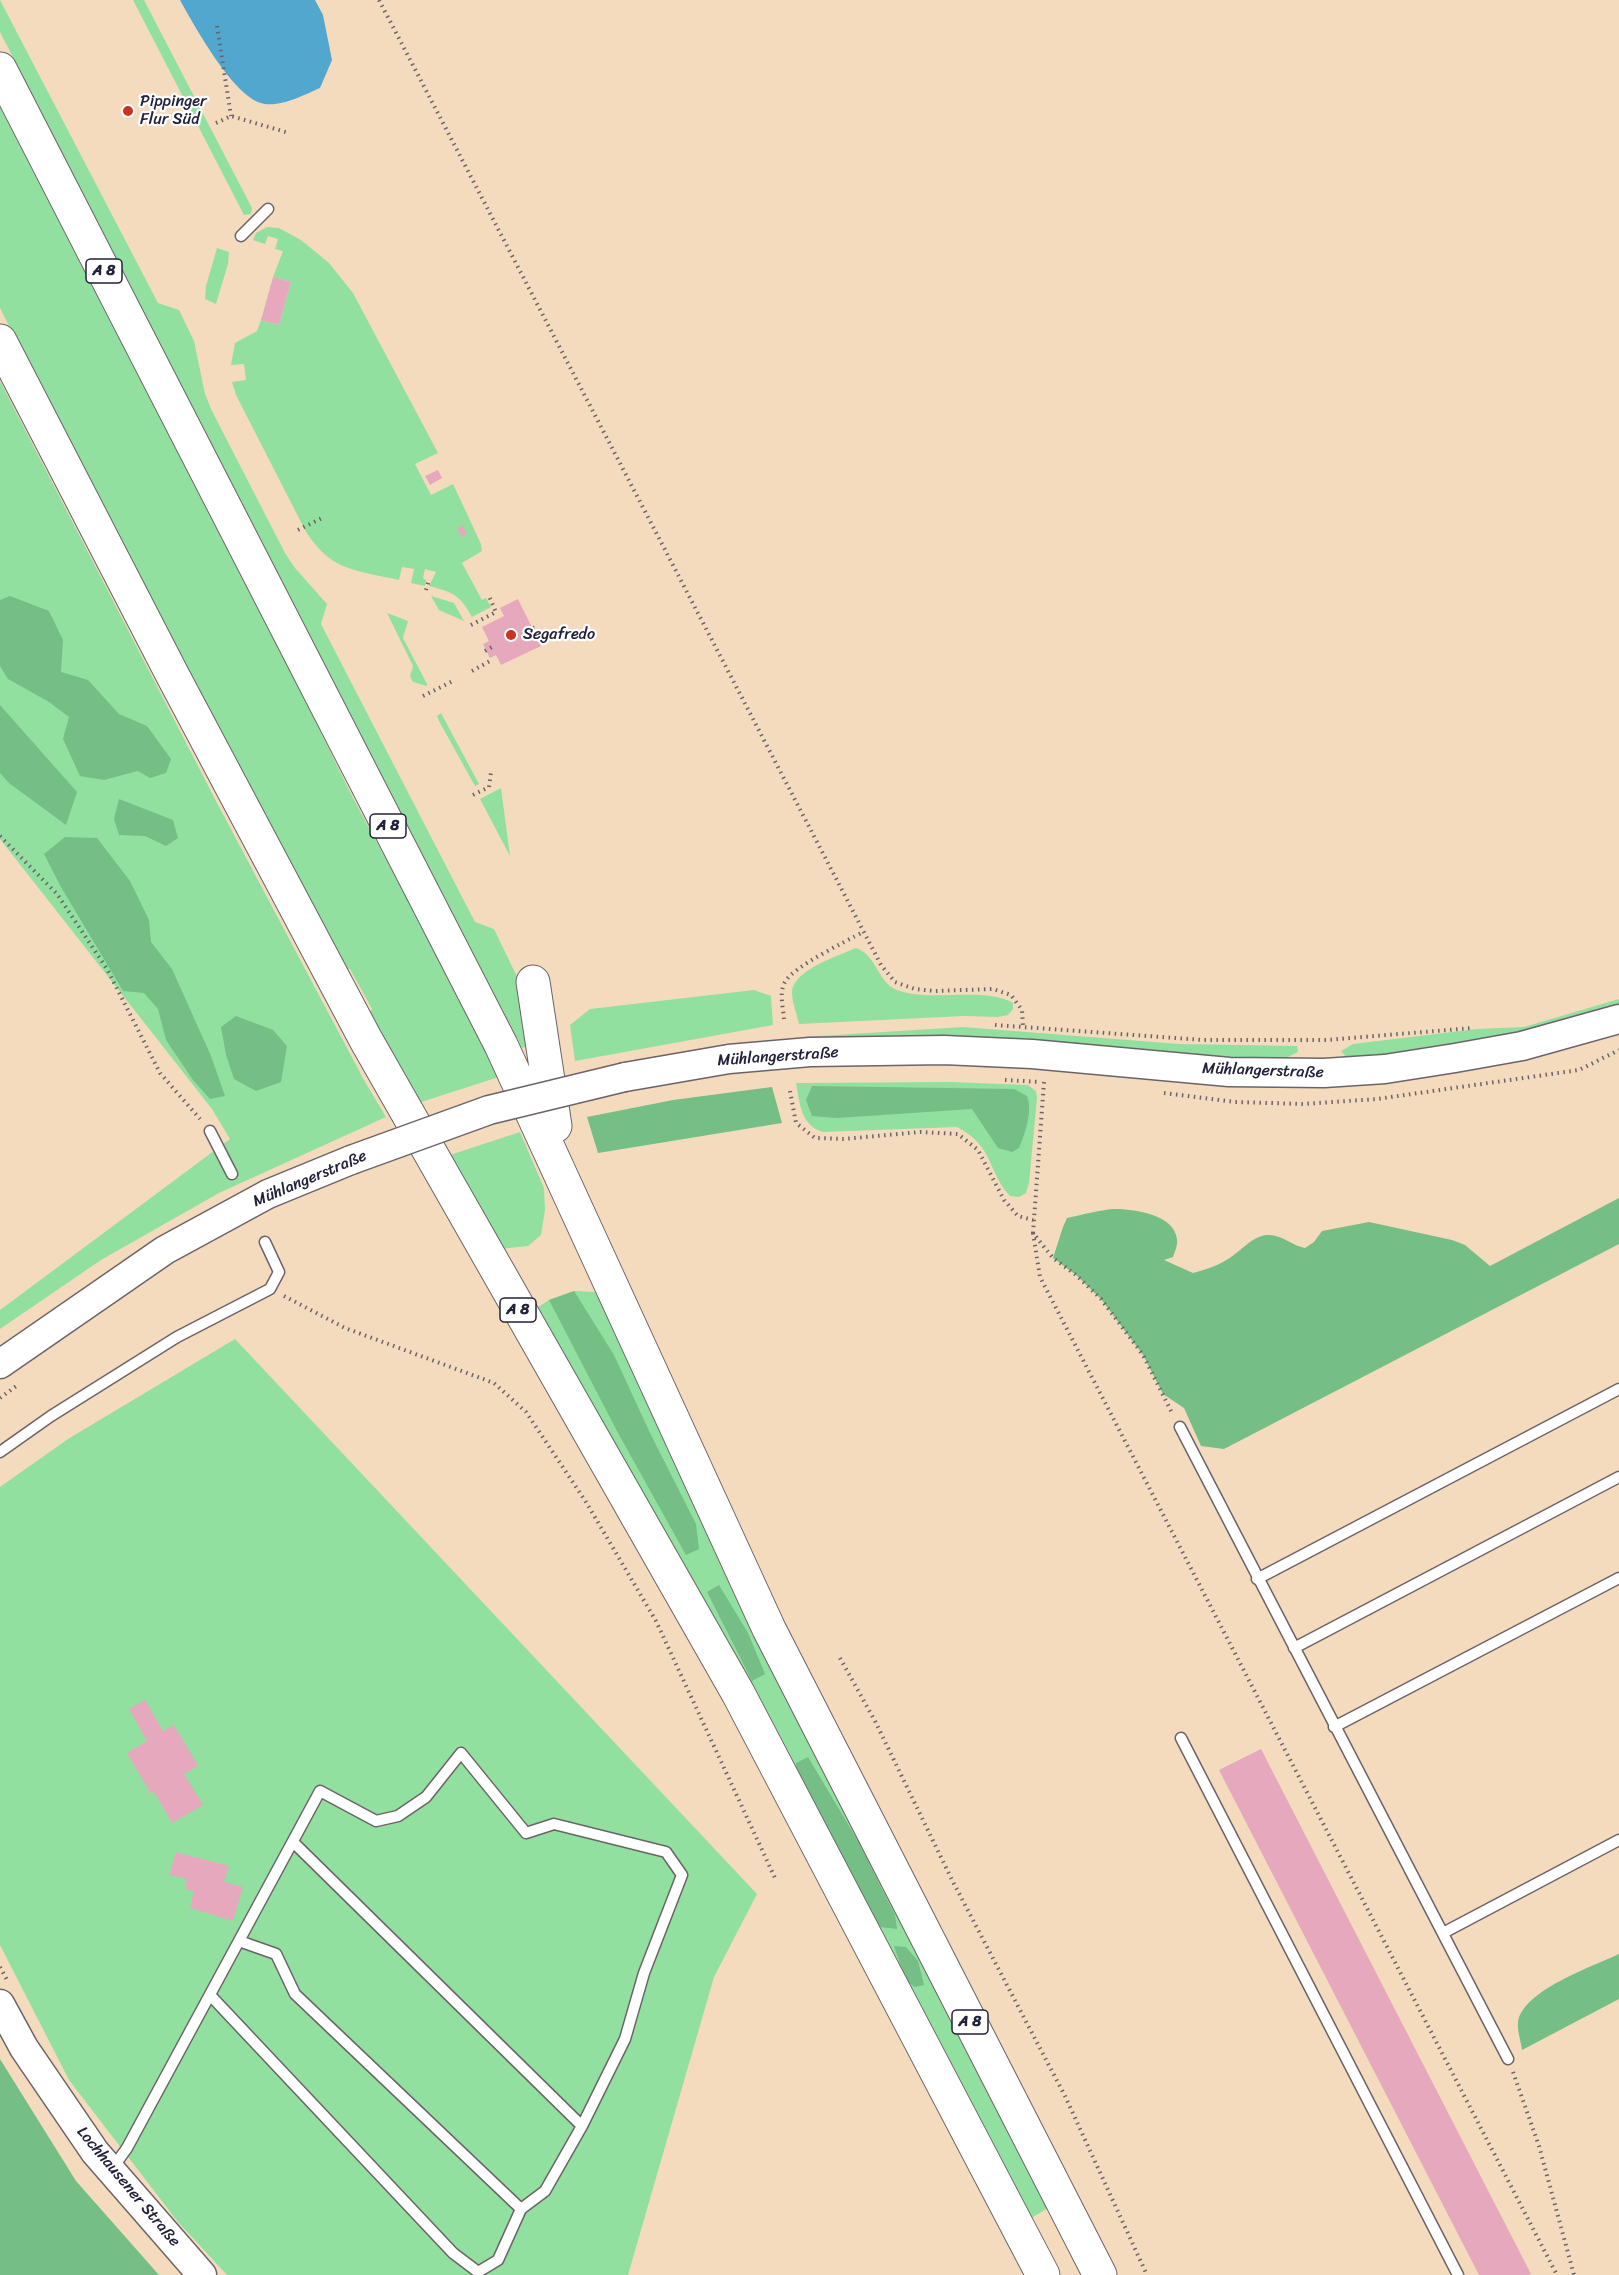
<!DOCTYPE html>
<html>
<head>
<meta charset="utf-8">
<style>
  body { margin:0 }
  canvas { display:block; background:#f4dbbe }
</style>
</head>
<body>
<canvas width="1619" height="2275"></canvas>
<script>
const g = document.querySelector('canvas').getContext('2d');
g.lineJoin = 'round';
function fillPath(path, color) { g.fillStyle = color; g.fill(path, 'evenodd'); }
function strokePath(path, color, width, dash) { g.strokeStyle = color; g.lineWidth = width; g.lineCap = dash ? 'butt' : 'round'; g.setLineDash(dash || []); g.stroke(path); }
function drawText(font, color, halo, rows, align = 'center') {
  g.font = font + ' Sriracha,sans-serif'; g.lineWidth = 4.5; g.setLineDash([]); g.textBaseline = 'middle'; g.strokeStyle = halo; g.fillStyle = color; for (const [text, x, y, turn = 0] of rows) {
    g.save(); g.translate(x, y); g.rotate((+turn || 0) * Math.PI / 180); g.textAlign = isNaN(turn) ? turn : align; if (halo) g.strokeText(text, 0, 0); g.fillText(text, 0, 0); g.restore();
  }
}
fillPath(new Path2D(`
  M0,0L158,303L179,310L194,341L205,394L212,411L285,553L295,568L327,604L321,624L475,922L494,929L521,985L530,1045L522,1048L0,32Z
  M133,0H144L252,208L251,214L244,215Z
  M0,100L218,523L351,794L502,1076L415,1104L366,1017L372,1009L350,969L341,968L100,505L0,308Z
  M267,227L279,228L301,240L329,263L353,293L438,453L415,464L431,495L453,484L481,544L482,551L462,563L482,600L486,598L491,607L472,617C460,595 453,592 429,586L436,572L425,569L423,578L426,580L425,586L411,583L414,569L402,567L399,580C355,570 330,571 305,530L236,395L232,382L246,380L244,364L231,365L235,343L257,331L261,320L279,325L291,282L273,277L283,251L275,249L278,239L268,236L265,244L253,240L256,233Z
  M217,248L229,252L228,264L216,304L205,299L206,286Z
  M0,381L216,801L364,1080L386,1117L219,1193L101,1260L0,1329V1310L230,1139L212,1109L0,839Z
  M431,596L454,603L464,621L439,610Z
  M387,613L408,621L403,638L427,684V686L413,682L410,676L413,666Z
  M441,713L479,784L475,786L439,721L437,716Z
  M501,788L510,856L480,799Z
  M856,948C877,955 877,982 897,990C932,1003 982,986 1013,1003V1009L1008,1015L998,1017L964,1016L799,1024C797,1015 792,1002 792,992C793,970 838,956 856,948Z
  M754,990L771,996L773,1025L575,1061L570,1025L590,1009Z
  M1619,999V1007L1563,1025L1447,1049L1348,1059L1341,1051L1353,1044L1477,1029L1524,1027Z
  M963,1027L1179,1044L1297,1046L1298,1052L1282,1060L1227,1061L804,1040L803,1037Z
  M950,1082L1028,1085L1036,1091L1037,1098L1029,1183L1026,1193L1019,1197L1010,1196C986,1170 995,1147 957,1127L823,1132C800,1125 800,1103 796,1083Z
  M520,1132L544,1188L545,1210L541,1235L528,1246L500,1249L447,1156Z
  M574,1291L599,1292L1050,2207L1026,2221L674,1546L537,1308L549,1300Z
  M235,1339L757,1894L714,1977L628,2275H227L178,2222L69,2080L0,1945V1487L68,1439Z`), '#92e09f');
fillPath(new Path2D(`
  M10,596L49,611L63,640L61,672L88,680L119,714L147,726L171,759L166,773L150,778L138,771L104,780L80,776L63,739L69,717L49,702L8,679L0,666V600Z
  M0,705L77,792L66,825L9,783L0,773Z
  M119,799L173,820L178,838L166,846L145,836L119,835L114,819Z
  M65,837L97,838L130,881L149,920L151,942L172,969L211,1056L225,1096L210,1099L193,1080L166,1040L158,1009L144,993L123,991L61,887L44,854Z
  M236,1016L273,1030L287,1046L281,1082L256,1091L234,1079L226,1055L221,1027Z
  M812,1086L1014,1089L1027,1096C1033,1111 1025,1134 1019,1148L1012,1152L998,1148L972,1109L837,1118L812,1116L806,1100Z
  M772,1087L782,1123L598,1153L587,1117L673,1100Z
  M1619,1198V1244L1224,1449L1201,1446L1184,1408L1163,1394L1143,1355L1101,1299L1076,1275L1053,1258L1063,1227L1067,1218C1082,1215 1099,1210 1114,1209C1134,1209 1174,1214 1177,1239C1178,1245 1175,1251 1173,1257L1164,1260L1193,1273C1205,1270 1217,1266 1228,1259C1240,1252 1254,1234 1269,1235C1282,1235 1293,1246 1305,1248L1314,1242L1322,1231L1369,1222L1452,1240L1465,1245L1490,1266Z
  M574,1291L614,1355L650,1433L696,1524L699,1549L686,1555L618,1433L549,1300Z
  M719,1585L748,1633L765,1674L752,1681L707,1592Z
  M808,1757L858,1841L895,1915L897,1929L880,1927L796,1771V1763Z
  M894,1946L906,1947L918,1961L924,1985L915,1987L906,1981Z
  M1619,1954V1999L1522,2050C1521,2042 1517,2030 1518,2022C1523,1990 1592,1967 1619,1954Z
  M0,2059L76,2181L159,2275H0Z`), '#75be86');
fillPath(new Path2D(`
  M180,0H315L323,15L332,60L320,88C304,95 276,110 258,102C230,90 195,27 180,0Z`), '#52a7ce');
fillPath(new Path2D(`
  M273,277L291,282L279,325L261,320Z
  M438,470L442,478L430,485L425,476Z
  M462,525L467,534L462,537L457,529Z
  M518,599L541,646L501,665L496,655L490,658L483,644L489,641L482,627L504,616L500,608Z
  M145,1700L163,1731L174,1725L198,1766L184,1774L203,1805L172,1823L154,1792L151,1794L127,1753L147,1741L129,1709Z
  M1261,1749L1531,2274L1528,2275H1479L1219,1770Z
  M176,1852L229,1866L224,1882L243,1887L233,1921L190,1908L194,1891L185,1889L187,1879L169,1875Z`), '#e5a8bd');
const lane = new Path2D(`
  M241,236L268,209
  M210,1131L232,1174
  M1180,1427L1508,2059
  M0,1452L51,1416L177,1337L270,1289L279,1272L265,1242
  M1257,1579L1619,1389
  M1294,1648L1619,1477
  M1334,1727L1619,1578
  M1181,1738L1458,2275
  M293,1842L582,2126L545,2191L521,2209
  M1443,1933L1619,1840
  M210,1995L453,2253L478,2272L498,2260L521,2209L295,1994L276,1954L239,1941
  M112,2169L127,2148L320,1791L376,1821L398,1816L426,1797L461,1753L526,1833L554,1824L666,1852L682,1875L644,1973L625,2039L582,2126`);
const secondary = new Path2D(`
  M625,1077L729,1059L810,1052L944,1050L1032,1054L1229,1072L1324,1073L1385,1069L1455,1058L1522,1046L1619,1019
  M0,1364L165,1250L268,1194L351,1160
  M0,2004L24,2048L95,2152L202,2275`);
const highway = new Path2D(`
  M0,69L501,1045L769,1629L1100,2275
  M0,341L173,676L366,1040L738,1693L1043,2275
  M533,982L555,1126`);
strokePath(lane, '#6c6369', 13);
strokePath(secondary, '#6c6369', 31);
strokePath(highway, '#6c6369', 35);
strokePath(new Path2D(`
  M379,0L881,965L895,982L915,989L934,991L993,989L1011,995L1022,1010L1023,1026
  M217,26L231,116
  M216,123L231,116L289,133
  M298,530L324,517
  M426,590L429,580
  M471,625L496,612L489,596
  M533,628L537,627
  M485,651L492,647
  M472,671L490,661
  M423,696L455,680
  M473,795L489,787L491,772
  M0,836L57,894L107,969L160,1073L200,1119
  M784,1019C783,1007 779,992 785,982C794,966 845,942 863,932
  M995,1025L1203,1040H1326L1472,1028
  M1005,1080L1040,1082
  M1044,1082L1033,1233L1053,1258L1076,1275L1101,1299L1143,1355L1173,1415
  M790,1091L796,1123L815,1138L844,1139L920,1132L958,1134L978,1150L1004,1200L1018,1216L1033,1220
  M1164,1093L1235,1102L1303,1104L1377,1099L1579,1070L1619,1050
  M1033,1233L1040,1277L1557,2275
  M284,1296L345,1328L494,1383L526,1412L586,1502L656,1621L775,1878
  M0,1398L19,1384
  M840,1658L875,1721L952,1880L1065,2096L1147,2275
  M0,1967L7,1980
  M1513,2072L1539,2146L1574,2275`), '#6c6369', 4, [1.5, 4.5]);
strokePath(lane, '#fff', 10);
strokePath(secondary, '#fff', 28);
strokePath(highway, '#fff', 33);
const secondaryBridge = new Path2D(`
  M351,1160L489,1110L625,1077`);
strokePath(secondaryBridge, '#6c6369', 31, []);
strokePath(secondaryBridge, '#fff', 28);
for (const [x, y, r, color] of [
  [128,111,6,"#c8321e"],
  [511,635,6,"#c8321e"]
]) { const dot = new Path2D(); dot.arc(x, y, r, 0, 2 * Math.PI); g.fillStyle = color; g.fill(dot); strokePath(dot, '#fff', 2); }
for (const [x, y, w] of [
  [104,271,36],
  [388,826,36],
  [518,1310,36],
  [970,2022,36]
]) { const box = new Path2D(); box.roundRect(x - w / 2, y - 12, w, 24, 4.5); g.fillStyle = '#fff'; g.fill(box); strokePath(box, '#22223b', 1.5); }
drawText('bold 15px', '#22223b', null, [
  ["A 8",104,271],
  ["A 8",388,826],
  ["A 8",518,1310],
  ["A 8",970,2022]
]);
drawText('16px', '#22223b', '#fff', [
  ["Pippinger",140,102],
  ["Flur Süd",140,120],
  ["Segafredo",523,635]
], 'left');
drawText('16px', '#22223b', '#fff', [
  ["Mühlangerstraße",778,1057,-4],
  ["Mühlangerstraße",1263,1071,2],
  ["Mühlangerstraße",310,1179,-23],
  ["Lochhausener Straße",128,2187,50]
]);
</script>
</body>
</html>
